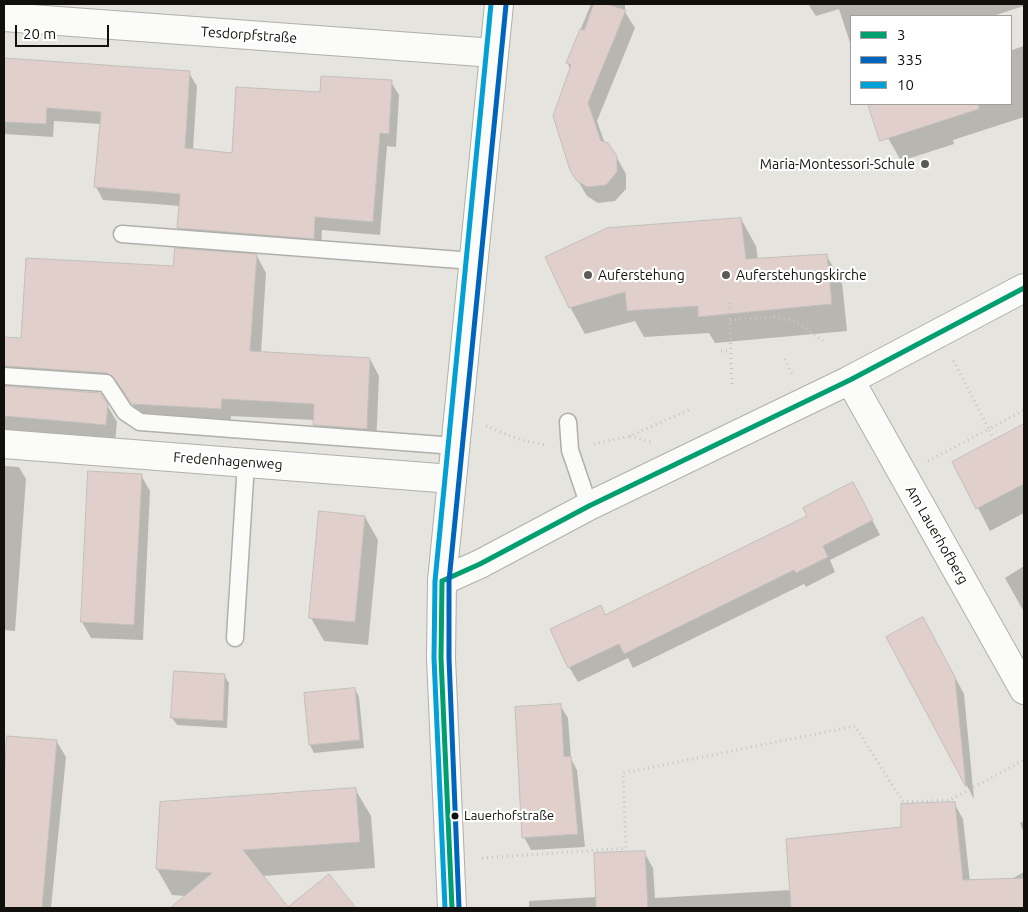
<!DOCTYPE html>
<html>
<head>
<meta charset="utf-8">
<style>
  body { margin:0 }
  #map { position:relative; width:1028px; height:912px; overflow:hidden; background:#e6e4de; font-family:Ubuntu,sans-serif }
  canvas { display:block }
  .frame { position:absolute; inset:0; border:5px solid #11100c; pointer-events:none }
  .legend { position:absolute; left:850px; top:15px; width:162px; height:90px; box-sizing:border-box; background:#fff; border:1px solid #a09f9e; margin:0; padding:6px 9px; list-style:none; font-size:15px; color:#11100c }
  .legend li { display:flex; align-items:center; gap:10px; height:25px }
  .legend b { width:25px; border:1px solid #a09f9e }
  .scale { position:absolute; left:15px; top:25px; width:94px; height:22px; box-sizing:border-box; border:2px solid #11100c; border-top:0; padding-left:6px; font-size:15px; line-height:18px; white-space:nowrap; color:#11100c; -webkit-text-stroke:4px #fff; paint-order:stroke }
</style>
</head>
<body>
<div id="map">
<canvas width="1028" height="912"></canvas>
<div class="frame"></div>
<ul class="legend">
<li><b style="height:6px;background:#009f6f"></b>3</li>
<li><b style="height:6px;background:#0065bd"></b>335</li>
<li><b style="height:6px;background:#02a0d4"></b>10</li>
</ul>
<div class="scale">20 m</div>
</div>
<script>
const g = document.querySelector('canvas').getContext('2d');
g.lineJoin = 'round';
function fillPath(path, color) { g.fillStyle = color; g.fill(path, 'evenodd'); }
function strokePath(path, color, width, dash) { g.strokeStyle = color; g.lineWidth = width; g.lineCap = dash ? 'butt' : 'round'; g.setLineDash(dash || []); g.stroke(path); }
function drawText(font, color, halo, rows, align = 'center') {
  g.font = font + ' Ubuntu,sans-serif'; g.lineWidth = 4.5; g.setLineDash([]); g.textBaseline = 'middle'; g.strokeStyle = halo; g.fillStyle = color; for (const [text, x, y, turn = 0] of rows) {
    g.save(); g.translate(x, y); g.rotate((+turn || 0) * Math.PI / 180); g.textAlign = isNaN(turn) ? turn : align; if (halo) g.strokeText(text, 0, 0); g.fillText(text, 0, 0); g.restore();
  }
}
fillPath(new Path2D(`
  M591,4H625V12L635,28L597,121L605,144L616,156L626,174V189L615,201L598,203L587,196L571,169V69L567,63Z
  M808,4H1024V6L993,16H852V49L839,9L816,16Z
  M1024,46V117L953,140L954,144L901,161L888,138L877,104H1012V50Z
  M4,59L189,73L197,86L193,150L233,154L321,94L391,82L399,95L396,147L387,146L380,235L322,230L321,252L186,241L178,228L181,206L103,200L96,187L101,124L54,121L53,137L4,134Z
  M741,219L756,246L758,260L826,255L842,282L847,331L715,343L709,333L644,337L635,321L585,334L570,307Z
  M257,256L266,273L261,353L370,359L379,376L376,446L324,442L314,425V420L231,416L230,425L143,421L126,394L118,390L9,384L6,387L107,405L117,422L115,442L4,432V338L23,340L174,268Z
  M1024,426V513L990,531L954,462Z
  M4,466L19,467L26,479L15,631L4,630Z
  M141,475L150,491L143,640L91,638L82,622Z
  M861,498L880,535L830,560L835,572L806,587L804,584L633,668L628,658L578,682L569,667L606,616L809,517Z
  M365,517L378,540L368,645L324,641L311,618Z
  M1024,566V612L1005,578Z
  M932,634L964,694L974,799L887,638Z
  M224,675L229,683L227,728L177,725L172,718Z
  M355,689L359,697L364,748L314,753L310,745Z
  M560,705L568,718L571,759L577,770L585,847L531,850L524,837Z
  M8,737L57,742L66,757L51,908H4V795Z
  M355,789L371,816L375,868L262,876L287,908H172L186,896L172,895L157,869Z
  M954,803L963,819L970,882L1010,880L1024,872V908H529V901L597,897L644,852L653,868L655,898L791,890L903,828Z
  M1024,821V833L1020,823Z
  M329,876L355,908H289Z`), '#0003');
const building = new Path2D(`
  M594,4H606L626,10L588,103L601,141L608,143L617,156V172L606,185L587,187L576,180L570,170L553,116L571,65L566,63L580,29L584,30Z
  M4,58L190,71L185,148L232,153L236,87L320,92L321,76L392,80L389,134L380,133L373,222L315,217L314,239L177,228L180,194L94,187L101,112L47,108L46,124L4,122Z
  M868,104H978L979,109L880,141Z
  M741,218L746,259L827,254L832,304L698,317V306L627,311L625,292L569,308L545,257L607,228Z
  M175,248L257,254L250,351L370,358L367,429L313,425L314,404L222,399L221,409L132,404L114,378L107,373L4,366V337L21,338L26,258L173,266Z
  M4,386L100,393L108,404L106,425L4,416Z
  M1024,424V484L976,509L952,462Z
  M88,471L142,474L134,625L81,622Z
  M853,482L873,520L823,546L828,557L796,573L794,570L624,654L619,644L568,668L550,629L601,605L605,615L807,516L803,508Z
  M319,511L365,516L355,622L309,618Z
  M923,617L955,677L966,787L886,637Z
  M174,671L225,674L223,721L171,718Z
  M355,688L360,740L309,745L304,693Z
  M561,704L564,757L571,756L578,834L522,838L515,707Z
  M7,736L57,740L42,908H4V782Z
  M356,788L360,842L243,850L288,907L329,874L356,908H170L212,873L156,869L160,802Z
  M955,802L963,880L1024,878V908H791L786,839L901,827V804Z
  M645,851L648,908H596L594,853Z`);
fillPath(building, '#e0cfcb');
strokePath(building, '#c2bfbc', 1);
const service = new Path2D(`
  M122,234L473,261
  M4,376L106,383L125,412L140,422L455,446
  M568,422L570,450L589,506
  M235,638L246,463`);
const minor = new Path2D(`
  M4,17L494,53
  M850,380L1024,690
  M4,444L452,479`);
const tertiary = new Path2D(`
  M442,581L480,564L589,506L850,380L1024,288`);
const secondary = new Path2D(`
  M452,908L441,658L442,581L499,4`);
strokePath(service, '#b0afaa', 19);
strokePath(minor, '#b0afaa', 30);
strokePath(tertiary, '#b0afaa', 30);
strokePath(secondary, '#b0afaa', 30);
strokePath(new Path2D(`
  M729,303L732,387
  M774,317L795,321L823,341
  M730,320L774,317L773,309
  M721,351H731
  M785,359L792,374
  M486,426L521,440L546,445
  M630,436L651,442
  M994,440L989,429L1024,410
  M594,444L630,436L691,409
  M928,461L989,429L952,358
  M482,858L626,848L623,773L855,726L903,802L950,800L1024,760`), '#c5c5c3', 3, [1, 4]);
strokePath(service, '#fbfbfa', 16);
strokePath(minor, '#fbfbfa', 28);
strokePath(tertiary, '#fbfbfa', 28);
strokePath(secondary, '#fbfbfa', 28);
strokePath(new Path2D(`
  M442,581L480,564L589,506L850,380L1024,288
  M442,581L441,658L452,908`), '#009f6f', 5);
strokePath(new Path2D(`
  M459,908L449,658V581L506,5`), '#0065bd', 5);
strokePath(new Path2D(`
  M445,908L434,658L435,581L491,4`), '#02a0d4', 5);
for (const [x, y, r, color] of [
  [925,164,5,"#5c5a56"],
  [588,275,5,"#5c5a56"],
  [726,275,5,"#5c5a56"],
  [455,816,4.5,"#11100c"]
]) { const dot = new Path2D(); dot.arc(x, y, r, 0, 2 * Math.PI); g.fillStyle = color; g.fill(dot); strokePath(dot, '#fff', 2); }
drawText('13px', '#11100c', '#fff', [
  ["Lauerhofstraße",464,816]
], 'left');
drawText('14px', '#11100c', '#fff', [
  ["Tesdorpfstraße",249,35,4],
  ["Fredenhagenweg",228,461,4],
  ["Am Lauerhofberg",937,535,60]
]);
drawText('14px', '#11100c', '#fff', [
  ["Maria-Montessori-Schule",915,164,"right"],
  ["Auferstehung",598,275],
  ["Auferstehungskirche",736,275]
], 'left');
</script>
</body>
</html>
